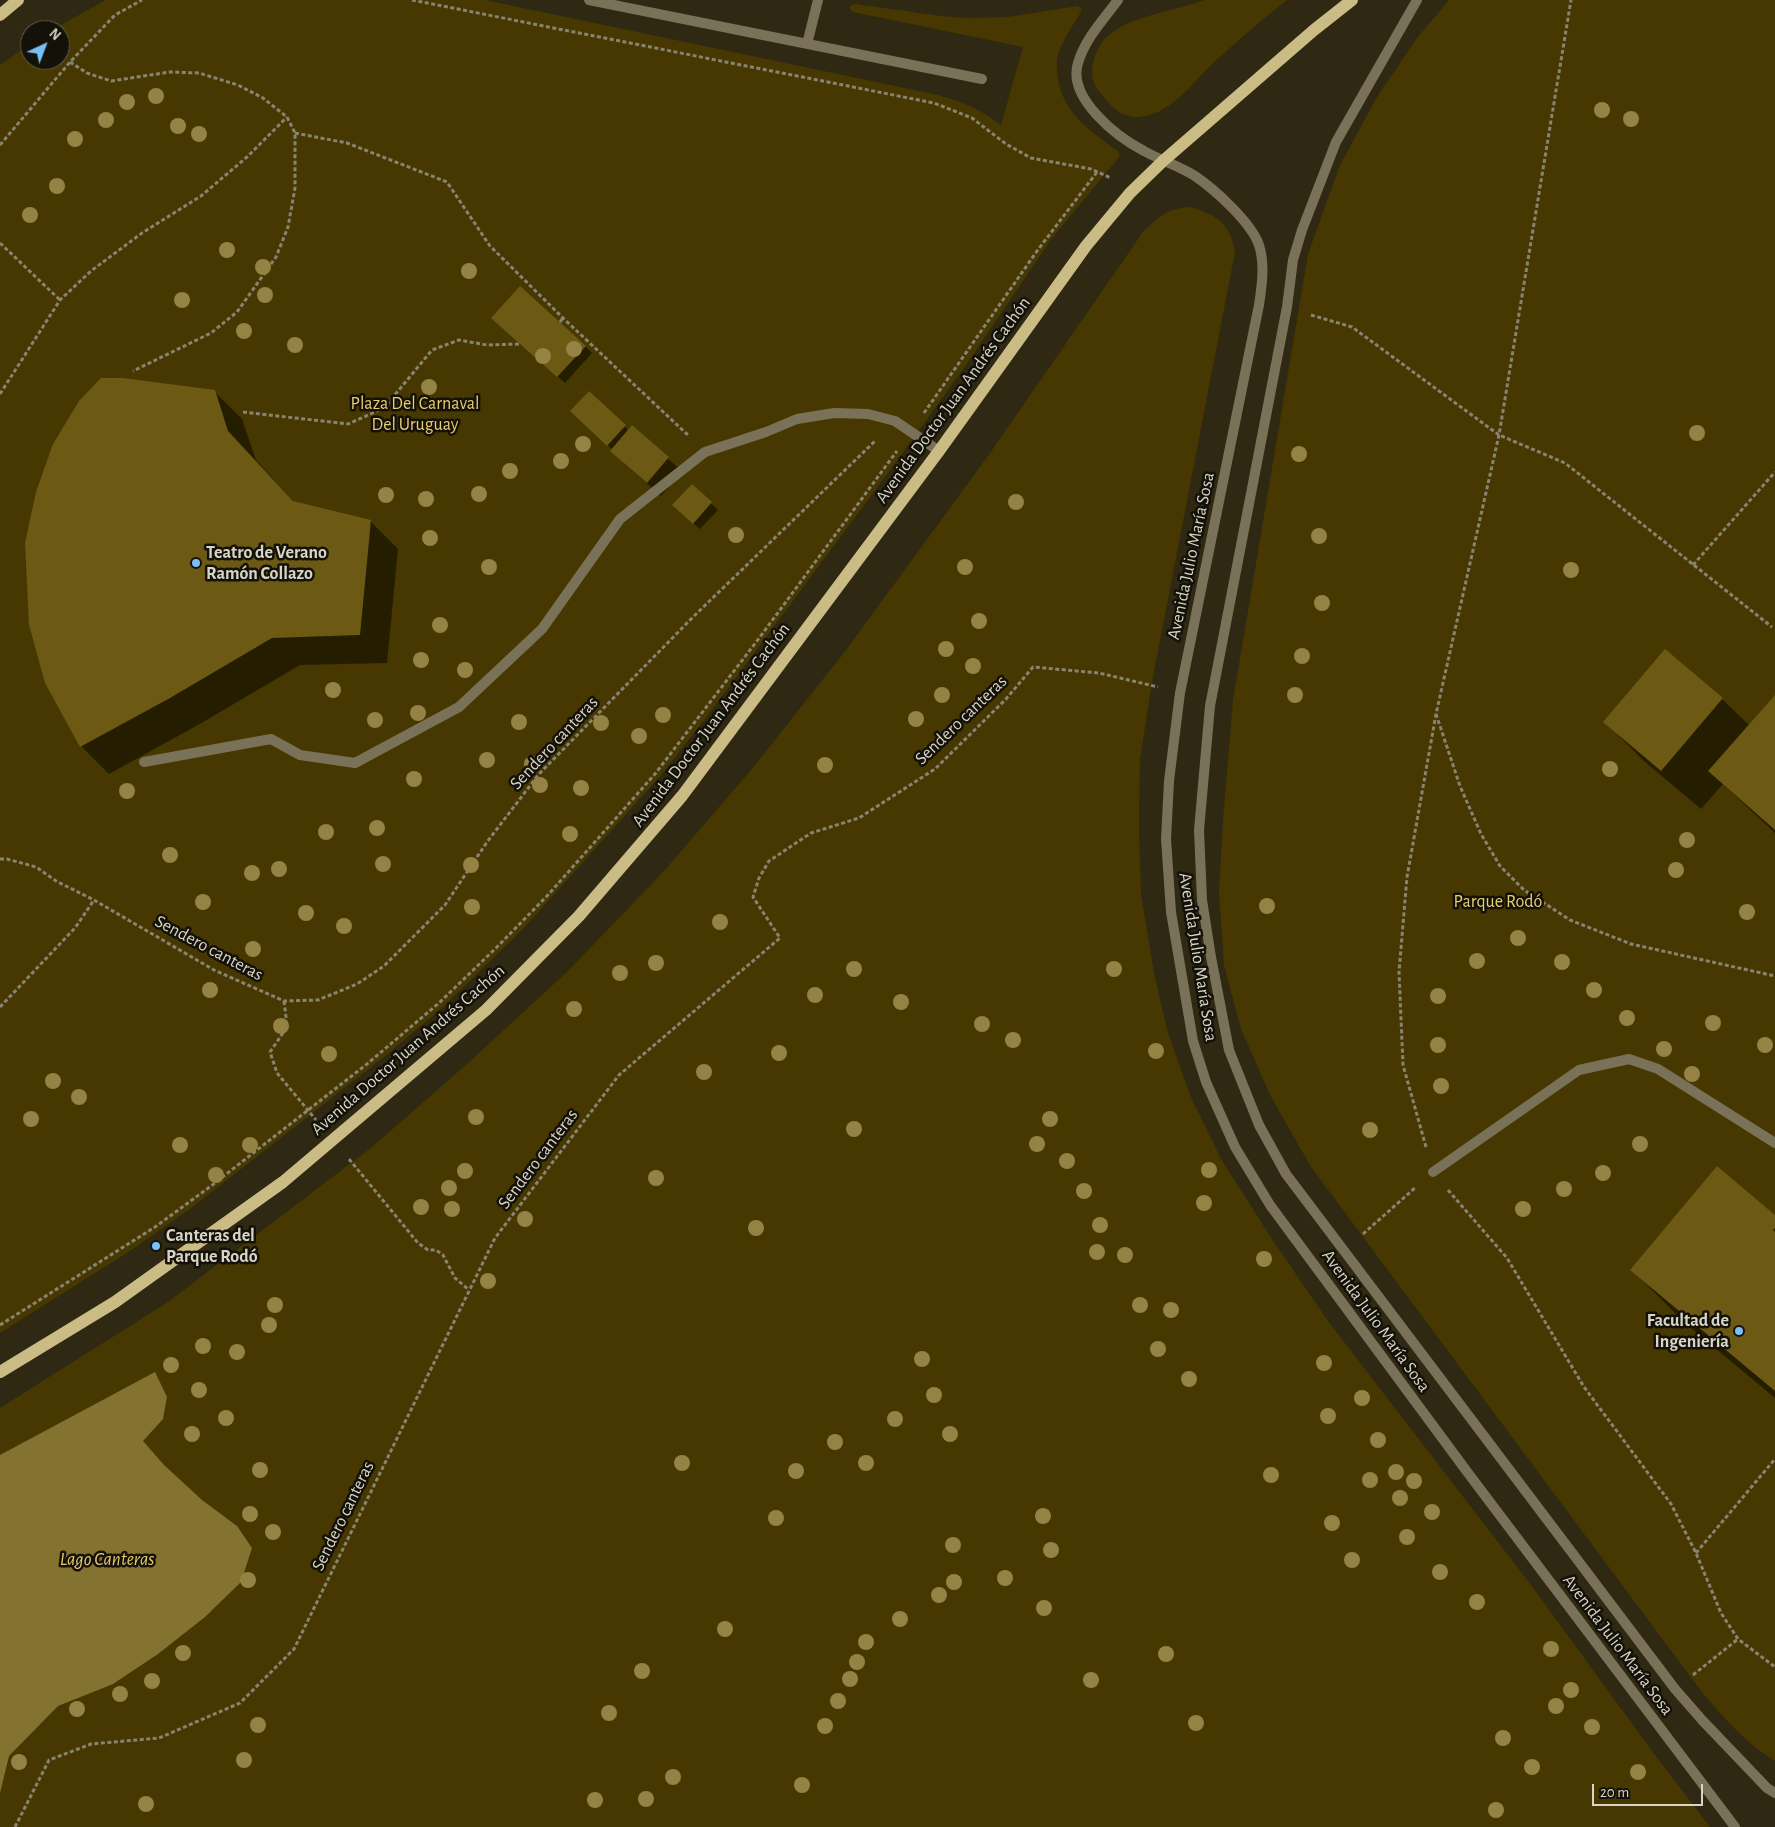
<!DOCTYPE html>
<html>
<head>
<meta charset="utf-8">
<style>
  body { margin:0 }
  #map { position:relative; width:1775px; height:1827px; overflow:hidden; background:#2f2812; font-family:"Alegreya Sans",sans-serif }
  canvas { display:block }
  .north { position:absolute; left:20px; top:20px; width:50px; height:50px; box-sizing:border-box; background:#141108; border:1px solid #625f54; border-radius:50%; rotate:43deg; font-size:14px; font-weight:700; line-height:20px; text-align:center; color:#d8d4c7 }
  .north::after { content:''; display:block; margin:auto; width:18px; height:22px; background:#78bff7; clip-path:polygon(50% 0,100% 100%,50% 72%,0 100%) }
  .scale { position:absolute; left:1592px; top:1784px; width:111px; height:22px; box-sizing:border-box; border:2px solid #d8d4c7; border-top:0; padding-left:6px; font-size:15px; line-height:18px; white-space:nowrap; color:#d8d4c7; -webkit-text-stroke:4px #141108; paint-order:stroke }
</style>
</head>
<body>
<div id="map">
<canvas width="1775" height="1827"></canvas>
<div class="north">N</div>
<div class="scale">20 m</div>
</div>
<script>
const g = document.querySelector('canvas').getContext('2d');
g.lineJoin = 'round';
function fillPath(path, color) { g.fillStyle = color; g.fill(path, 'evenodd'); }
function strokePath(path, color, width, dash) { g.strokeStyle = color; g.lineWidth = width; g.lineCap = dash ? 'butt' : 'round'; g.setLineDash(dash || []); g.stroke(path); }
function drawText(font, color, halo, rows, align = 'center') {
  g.font = font + ' "Alegreya Sans",sans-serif'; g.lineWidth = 5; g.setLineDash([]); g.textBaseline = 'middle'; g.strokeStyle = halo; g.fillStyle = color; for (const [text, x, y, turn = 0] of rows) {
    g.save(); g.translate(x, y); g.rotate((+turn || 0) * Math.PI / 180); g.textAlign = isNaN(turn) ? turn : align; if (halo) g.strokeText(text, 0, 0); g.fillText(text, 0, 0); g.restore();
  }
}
fillPath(new Path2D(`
  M106,0H485L938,95C961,101 982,110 1001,125L1023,47L853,12L850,9V6L855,4L941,16L967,18L1007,17L1078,6L1082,10C1074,25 1063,38 1058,55C1056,62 1057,71 1058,78C1062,112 1091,132 1118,151L1120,156L1052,238L964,368L891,469L706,718L662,774L525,927L441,1009L384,1057L190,1209L127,1253L0,1333V65L30,44V60H60V30H52Z
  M1205,0H1287C1260,21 1234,44 1209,67C1193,83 1179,102 1158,112C1150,115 1138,119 1129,116C1121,115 1112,107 1107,101C1103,96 1096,89 1094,83C1088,67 1097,45 1109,35C1131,16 1177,10 1205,0Z
  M1449,0H1775V1761C1747,1744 1725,1719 1704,1695L1311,1167L1271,1097L1241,1029L1224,965L1219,892L1223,820L1233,700L1308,254L1340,165L1377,97L1417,38Z
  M1191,207C1218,216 1230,223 1235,252L1152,682L1140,759L1139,828L1141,894L1154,973L1168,1033L1190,1095L1221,1159L1272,1239L1328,1321L1531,1585L1652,1751L1710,1827H0V1408L168,1302L372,1147L468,1063L568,971L664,871L751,770L843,654L988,456L1143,232C1159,217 1167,208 1191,207Z`), '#463800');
fillPath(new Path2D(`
  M155,1372L167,1397L163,1419L143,1441L164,1465L202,1500L237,1526L252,1548L241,1582L205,1617L158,1654L113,1684L58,1706L9,1756L0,1793V1455Z`), '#847231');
fillPath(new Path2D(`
  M500,325L585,346L592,353L565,383Z
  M214,391L242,419L256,460L295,503L370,521L398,549L387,663L300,665L198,725L109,774L81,746Z
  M589,392L629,431L632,427L683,472L661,496L626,465L612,451L613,450L578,417Z
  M692,485L718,510L700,529L680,512Z
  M1775,697V833L1723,784L1701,809L1644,761L1605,722L1722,699L1750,726Z
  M1775,1216V1398L1685,1323L1632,1270Z`), '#0007');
fillPath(new Path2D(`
  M520,286L586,346L557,377L491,318Z
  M101,378H123L215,390L228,431L293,501L371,520L360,635L272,638L170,698L80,747L45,683L29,625L25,543L36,492L53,444L79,401Z
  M589,391L626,425L607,446L570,411Z
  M632,425L669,457L647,483L610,451Z
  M692,484L712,502L693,524L672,505Z
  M1665,649L1723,698L1661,771L1603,722Z
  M1775,695V830L1708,771Z
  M1717,1166L1775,1215V1228L1773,1230L1775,1232V1391L1630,1270Z`), '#6b5914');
strokePath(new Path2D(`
  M412,0L934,103L972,118L1006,144L1031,158L1091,169L1111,178
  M70,62L87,73L111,81L170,72L199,73L238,85L263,98L287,117L295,133V188L288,227L276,257L237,312L211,333L133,371
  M295,133L347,143L447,182L490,246L563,318L689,436
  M0,145L70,62L115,15L142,0
  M0,243L60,300
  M1311,315L1352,327L1499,435L1565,463L1772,627
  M560,322L563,318
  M0,394L60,300L91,271L142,233L201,196L247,157L287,117
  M243,412L348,424L384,408L432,350L459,340L487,345L520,344
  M924,413L1037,251L1097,172
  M1693,565L1775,472
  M1436,714L1460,786L1481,834L1500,866L1524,890L1570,920L1631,944L1775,976
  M0,859H7L36,867L56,881L94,900L214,970L284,1001L318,1000L357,984L384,966L445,905L487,842L539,774L693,617L875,441
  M284,1001L286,1017L285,1030L270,1052L277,1073L316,1120
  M0,1007L75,928L94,900
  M1426,1147L1403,1065L1399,972L1407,877L1436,714L1499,435L1571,0
  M349,1159L418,1243L428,1250H436L443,1255L455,1278L469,1290
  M1448,1190L1507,1258L1584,1387L1671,1504L1696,1553L1721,1613L1738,1639L1775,1667
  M1363,1234L1416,1187
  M0,1325L155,1227L211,1186L367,1064L439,1003L499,945L547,896L655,774L760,637L897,451
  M1696,1553L1775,1459
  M1693,1675L1738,1639
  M15,1827L49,1760L91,1744L159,1738L240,1703L294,1649L495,1238L619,1075L780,938L753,897L759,878L769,861L811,833L859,818L935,769L1006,699L1033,667L1099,673L1158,687`), '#898372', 3, [4, 2.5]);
strokePath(new Path2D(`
  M589,0L982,79
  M807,44L818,0
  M144,762L271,739L300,755L355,763L459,707L542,629L620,519L705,452L766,432L797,419L834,413L868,414L895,421L939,451
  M1433,1172L1579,1070L1629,1059L1658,1069L1775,1143`), '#797258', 10);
strokePath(new Path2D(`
  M1118,0C1103,20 1085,39 1078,63C1067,98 1117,137 1144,151C1160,160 1179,166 1195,176C1214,189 1251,222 1259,245C1265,264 1262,285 1259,305L1180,693L1169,781L1166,839L1171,912L1193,1041L1206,1082L1235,1147L1270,1205L1468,1473L1735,1827
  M1417,0L1336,142L1302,230L1293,260L1287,307L1210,706L1199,830L1202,900L1211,957L1229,1050L1259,1125L1286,1174L1675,1689L1702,1720L1767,1788L1775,1793`), '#797258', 10);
strokePath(new Path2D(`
  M0,15L18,0
  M0,1372L115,1302L283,1182L486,1010L579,916L682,796L939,451L1086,246L1130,193L1163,161L1314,30L1352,0`), '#cbbb85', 12);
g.fillStyle = '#958346';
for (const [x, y] of [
  [156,96],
  [127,102],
  [1602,110],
  [1631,119],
  [106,120],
  [178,126],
  [199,134],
  [75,139],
  [57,186],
  [30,215],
  [227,250],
  [263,267],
  [469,271],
  [265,295],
  [182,300],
  [244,331],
  [295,345],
  [574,349],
  [543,356],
  [429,387],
  [1697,433],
  [583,444],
  [1299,454],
  [561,461],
  [510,471],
  [479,494],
  [386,495],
  [426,499],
  [1016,502],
  [736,535],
  [1319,536],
  [430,538],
  [489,567],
  [965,567],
  [1571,570],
  [1322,603],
  [979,621],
  [440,625],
  [946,649],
  [1302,656],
  [421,660],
  [973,666],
  [465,670],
  [333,690],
  [942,695],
  [1295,695],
  [418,713],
  [663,715],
  [916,719],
  [375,720],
  [519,722],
  [601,723],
  [639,736],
  [487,760],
  [532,764],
  [825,765],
  [1610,769],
  [414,779],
  [540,785],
  [581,788],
  [127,791],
  [377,828],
  [326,832],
  [570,834],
  [1687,840],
  [170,855],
  [383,864],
  [471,865],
  [279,869],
  [1676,870],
  [252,873],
  [203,902],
  [1267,906],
  [472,907],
  [1747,912],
  [306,913],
  [720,922],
  [344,926],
  [1518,938],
  [253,949],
  [1477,961],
  [1562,962],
  [656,963],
  [854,969],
  [1114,969],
  [620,973],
  [210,990],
  [1594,990],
  [815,995],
  [1438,996],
  [901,1002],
  [574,1009],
  [1627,1018],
  [1713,1023],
  [982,1024],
  [281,1026],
  [1013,1040],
  [1438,1045],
  [1765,1045],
  [1664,1049],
  [1156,1051],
  [779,1053],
  [329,1054],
  [704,1072],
  [1692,1074],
  [53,1081],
  [1441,1086],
  [79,1097],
  [476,1117],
  [31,1119],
  [1050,1119],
  [854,1129],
  [1370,1130],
  [1037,1144],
  [1640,1144],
  [180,1145],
  [250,1145],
  [1067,1161],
  [1209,1170],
  [465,1171],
  [1603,1173],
  [216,1175],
  [656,1178],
  [449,1188],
  [1564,1189],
  [1084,1191],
  [1204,1203],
  [421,1207],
  [452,1209],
  [1523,1209],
  [525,1219],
  [1100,1225],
  [756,1228],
  [1097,1252],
  [1125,1255],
  [1264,1259],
  [488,1281],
  [275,1305],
  [1140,1305],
  [1171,1310],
  [269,1325],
  [203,1346],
  [1158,1349],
  [237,1352],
  [922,1359],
  [1324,1363],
  [171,1365],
  [1189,1379],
  [199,1390],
  [934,1395],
  [1362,1398],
  [1328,1416],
  [226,1418],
  [895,1419],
  [192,1434],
  [950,1434],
  [1378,1440],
  [835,1442],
  [682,1463],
  [866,1463],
  [260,1470],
  [796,1471],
  [1396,1472],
  [1271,1475],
  [1370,1480],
  [1414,1481],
  [1400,1498],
  [1432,1512],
  [250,1514],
  [1043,1516],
  [776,1518],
  [1332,1523],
  [273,1532],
  [1407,1537],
  [953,1545],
  [1051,1550],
  [1352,1560],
  [1440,1572],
  [1005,1578],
  [248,1580],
  [954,1582],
  [939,1595],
  [1477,1602],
  [1044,1608],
  [900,1619],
  [725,1629],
  [866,1642],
  [1551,1649],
  [183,1653],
  [1166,1654],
  [857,1662],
  [642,1671],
  [850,1679],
  [1091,1680],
  [152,1681],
  [1571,1690],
  [120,1694],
  [838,1701],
  [1556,1706],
  [77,1709],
  [609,1713],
  [1196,1723],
  [258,1725],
  [825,1726],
  [1592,1727],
  [1503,1738],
  [244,1760],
  [19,1762],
  [1532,1767],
  [1638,1772],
  [673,1777],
  [802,1785],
  [646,1799],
  [595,1800],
  [146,1804],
  [1496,1810]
]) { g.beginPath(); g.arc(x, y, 8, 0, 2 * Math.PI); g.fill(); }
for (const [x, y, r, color] of [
  [196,563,5,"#78bff7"],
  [156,1246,5,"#78bff7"],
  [1739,1331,5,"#78bff7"]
]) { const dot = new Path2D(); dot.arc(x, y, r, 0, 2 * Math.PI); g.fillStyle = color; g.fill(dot); strokePath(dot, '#141108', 2); }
drawText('18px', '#d8d4c7', '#141108', [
  ["Avenida Doctor Juan Andrés Cachón",953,400,-54],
  ["Avenida Julio María Sosa",1191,556,-78],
  ["Sendero canteras",961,720,-44],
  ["Avenida Doctor Juan Andrés Cachón",711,725,-53],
  ["Sendero canteras",554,743,-47],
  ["Sendero canteras",209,948,28],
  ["Avenida Julio María Sosa",1198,957,81],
  ["Avenida Doctor Juan Andrés Cachón",408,1050,-41],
  ["Sendero canteras",538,1159,-53],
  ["Avenida Julio María Sosa",1376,1321,54],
  ["Sendero canteras",343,1516,-64],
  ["Avenida Julio María Sosa",1618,1645,53]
]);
drawText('18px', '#e9cd71', '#141108', [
  ["Plaza Del Carnaval",415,404],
  ["Del Uruguay",415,425],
  ["Parque Rodó",1498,902]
]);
drawText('bold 18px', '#d8d4c7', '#141108', [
  ["Teatro de Verano",206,553],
  ["Ramón Collazo",206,574],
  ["Canteras del",166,1236],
  ["Parque Rodó",166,1257],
  ["Facultad de",1729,1321,"right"],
  ["Ingeniería",1729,1342,"right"]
], 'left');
drawText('italic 19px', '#e4c96c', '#141108', [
  ["Lago Canteras",107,1559]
]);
</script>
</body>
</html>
